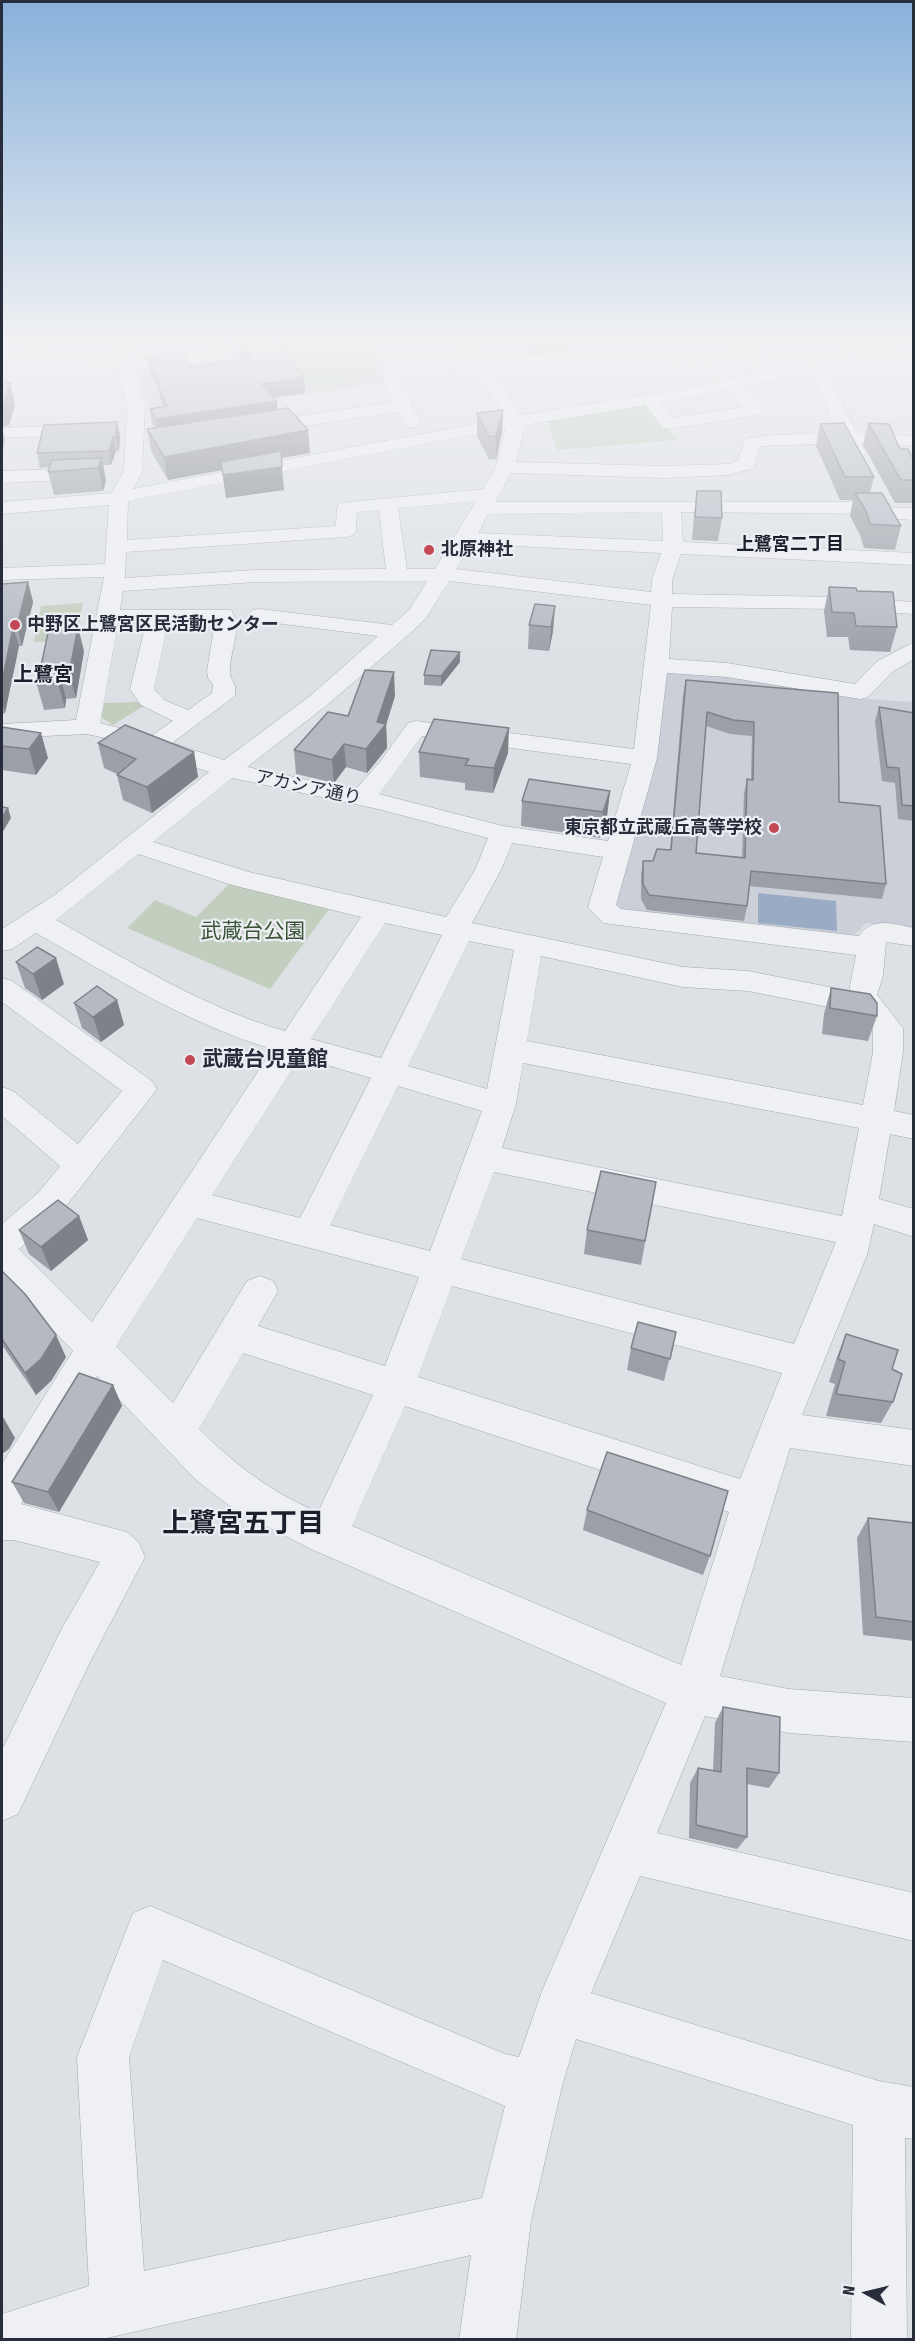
<!DOCTYPE html>
<html>
<head>
<meta charset="utf-8">
<style>
  body { margin:0 }
  #map { position:relative; width:915px; height:2341px; overflow:hidden; background:#dde0e5; font-family:"Fira Sans Condensed",sans-serif }
  canvas { display:block }
  .frame { position:absolute; inset:0; border:3px solid #272d3b; pointer-events:none }
  .north { position:absolute; left:837px; top:2263px; width:60px; height:60px; -webkit-text-stroke:4px #eceef3; paint-order:stroke; rotate:278deg; font-size:16px; font-weight:700; line-height:24px; text-align:center; color:#272d3b }
  .north::after { content:''; display:block; margin:auto; width:21px; height:27px; background:#272d3b; clip-path:polygon(50% 0,100% 100%,50% 72%,0 100%) }
</style>
</head>
<body>
<div id="map">
<canvas width="915" height="2341"></canvas>
<div class="frame"></div>
<div class="north">N</div>
</div>
<script>
const g = document.querySelector('canvas').getContext('2d');
g.lineJoin = 'round';
function fillPath(path, color) { g.fillStyle = color; g.fill(path, 'evenodd'); }
function strokePath(path, color, width, dash) { g.strokeStyle = color; g.lineWidth = width; g.lineCap = dash ? 'butt' : 'round'; g.setLineDash(dash || []); g.stroke(path); }
function drawText(font, color, halo, rows, align = 'center') {
  g.font = font + ' "Fira Sans Condensed","Noto Sans JP",sans-serif'; g.lineWidth = 4.5; g.setLineDash([]); g.textBaseline = 'middle'; g.strokeStyle = halo; g.fillStyle = color; for (const [text, x, y, turn = 0] of rows) {
    g.save(); g.translate(x, y); g.rotate((+turn || 0) * Math.PI / 180); g.textAlign = isNaN(turn) ? turn : align; if (halo) g.strokeText(text, 0, 0); g.fillText(text, 0, 0); g.restore();
  }
}
fillPath(new Path2D(`
  M220,339H375L389,383L150,416L137,365L226,358Z
  M669,670L727,674L866,699L913,702V932L867,923L851,938L624,914L616,906L663,673Z`), '#cbcfd7');
fillPath(new Path2D(`
  M277,339H364L371,344L380,368L363,375L362,379L343,381L345,386L313,390Z
  M648,401L677,440L557,450L547,419Z
  M83,603L76,640L34,642L41,606Z
  M140,702L145,705L113,725L101,717L104,703Z
  M232,881L333,904L270,989L127,928L155,900L196,917Z`), '#c2cfbe');
fillPath(new Path2D(`
  M758,893L836,901L837,931L758,923Z`), '#99acc4');
const minor = new Path2D(`
  M33,339H49L35,364L118,360L117,339H133L134,358L213,352L207,339H223L230,354L222,360L135,368V379L145,406L142,472L133,489L506,418L451,339H467L522,415L676,390L764,372L752,359L651,366L649,363L651,360L657,358L756,349L762,351L780,368C825,359 867,339 914,339V346L859,356L825,368L856,432L914,436V446L861,443L866,454L857,459L851,458L843,443L762,446L759,447L754,468L728,475L664,478L511,473L495,502H883L890,504L893,508H914V520L881,518L878,514L681,512L683,542L914,553V565L681,554L672,580V594L838,597L914,602V614L838,609L672,607L669,659L727,663L855,684L876,662L914,642V659L892,672L868,697L860,699L727,677L667,673L657,758L616,905L621,909L859,936C872,916 894,924 914,928V946L886,942L883,976L877,995L903,1028V1052L894,1111L914,1115V1139L890,1134L879,1199L914,1209V1237L874,1224L867,1255L802,1415L914,1430V1466L790,1448L720,1676L789,1689L914,1698V1742L789,1733L705,1716L657,1833L914,1893V1941L640,1876L591,1993L879,2081L914,2087V2139L905,2138L907,2340H851L853,2125L576,2039L562,2086L531,2221L516,2340H459L471,2255L98,2340H2V2314L89,2286L77,2057L133,1913L150,1906L505,2054L519,2057L542,1991L666,1703L313,1550L235,1510L196,1480L97,1376L21,1504L127,1532L139,1543L145,1557L90,1662L18,1814L2,1821V1750L60,1632L100,1562L14,1540H2V1464L73,1351L2,1276V1224L39,1192L60,1166L2,1116V1087L13,1091L78,1144L122,1091L2,1002V978L12,981L152,1081L157,1089L63,1210L19,1249L92,1322L273,1049C189,1025 112,976 36,933L12,949L2,951V929L56,894L209,772L118,741L87,734L2,738V724L76,720L104,577L2,580V568L105,564L109,505L2,514V502L111,493L124,472L127,406L118,370L2,375V365L18,364ZM811,372L838,432L762,436L745,439L738,461L728,464L664,466L516,462L525,425L645,405L663,428L669,429L757,415L766,410L743,386ZM727,390L744,407L673,418L661,403ZM506,428L496,467L483,489L340,503L337,507L336,526L127,540L128,501ZM476,501L435,569H407L398,508ZM379,510L386,569L256,570L125,578L126,552L346,537L353,535L356,531L357,512ZM662,512L663,541L478,533L488,514ZM471,544L661,553L652,580L651,592L456,569ZM427,581L410,609L392,625L260,609L252,610L249,615L252,620L260,621L378,636L310,696L224,760L172,743L235,696C237,680 229,681 230,670C230,650 243,628 231,610H120L123,591L256,582ZM449,581L651,605L634,749L416,721L408,723L379,763L355,790L247,767L326,706L406,637L426,618ZM168,622H215L207,671L208,678L213,685L212,693L188,710L164,700L154,689ZM118,623H146L130,689L141,705L173,721L151,736L100,723ZM422,736L631,764L608,841L503,826L379,794ZM232,778L378,809L488,838L475,870L446,917L249,872L153,842ZM512,843L603,857L588,907L603,923L856,955L849,991L748,971L683,967L472,923L501,870ZM138,854L232,885L361,917L285,1031C206,1009 128,960 56,920ZM385,923L442,935L381,1058L311,1039ZM469,941L514,950L487,1089L408,1066ZM541,956L683,987L748,991L859,1013L873,1030V1052L863,1105L527,1041ZM300,1057L371,1078L300,1218L212,1195ZM523,1063L859,1128L842,1216L502,1148L516,1104ZM398,1086L482,1111L430,1251L330,1225ZM494,1172L836,1242L794,1344L461,1259ZM197,1218L419,1277L385,1366L258,1326L278,1291L273,1281L260,1276L247,1281L173,1403L116,1346ZM452,1286L782,1373L740,1479L418,1377ZM243,1353L373,1395L318,1512C272,1493 234,1464 199,1429ZM405,1406L729,1512L681,1665L352,1526ZM163,1960L505,2106L482,2198L144,2271L129,2057Z
  M442,363L448,364L450,368L448,372L398,378L421,423L418,427H406L398,412L255,433L246,428L255,423L393,402L381,376C392,362 425,365 442,363Z
  M87,425L96,430L93,434L2,438V428Z
  M95,468L104,474L102,478L2,483V471Z`);
strokePath(minor, '#a3a7af', 1);
fillPath(minor, '#eff0f4');
fillPath(new Path2D(`
  M238,339H277L305,393L273,397L278,410L310,453L281,458L284,490L226,498L222,470L168,480L151,451L147,429L154,427L152,424L150,409L163,406L160,398L159,390L150,371L147,357L190,367L244,360L239,352Z
  M522,339H611V345L572,347V350L531,354Z
  M503,410L502,433L496,459L489,460L477,436V413Z
  M868,423L914,461V503H895L863,445Z
  M820,424L874,477L870,493L901,526L895,550L864,548L860,535L850,516L853,500H840L816,446Z
  M44,425L120,436L119,451H116L111,465H103L106,481L103,491L54,495L48,472L50,467L40,468L37,453Z
  M697,491L722,518L718,541L692,540L694,514Z
  M28,582L33,602L22,646H19L5,713L2,714V584Z
  M829,587L857,591L897,627L890,652L850,650L848,637H827L824,611Z
  M555,606L553,631L549,651L528,649L529,625Z
  M84,651L76,698L66,699L65,708L44,710L37,685Z
  M460,662L441,686L424,685V675Z
  M686,680L838,693L839,802L886,884L882,899L749,886L747,906L744,921L647,910L641,899V875L643,861H653L670,850L683,695ZM706,726L730,734L752,736L751,779H747L744,793L742,857L696,853Z
  M395,696L386,724L387,748L367,773L346,767L334,783L296,774L294,750L348,716Z
  M879,707L914,713V821L898,819L895,783L882,781L875,721Z
  M2,727L48,758L36,775L2,770Z
  M98,743L194,752L198,777L152,813L123,800L117,775V774L104,768Z
  M419,752L508,753L493,793L465,790V783L420,777Z
  M610,791L607,816L600,838L521,826L522,801Z
  M16,962L64,984L42,1000L25,988Z
  M831,988L877,1016L868,1041L822,1034L824,1014Z
  M117,1000L124,1025L101,1042L82,1028L74,1003Z
  M656,1182L641,1265L584,1254L587,1230Z
  M79,1216L88,1240L51,1271L29,1254L19,1230Z
  M2,1271L66,1357L51,1381L36,1395L2,1345Z
  M676,1332L664,1381L627,1370L631,1348Z
  M846,1334L892,1369L893,1402L881,1423L826,1416L835,1384L829,1382L837,1357Z
  M113,1385L122,1406L59,1512L24,1503L12,1482Z
  M587,1510L710,1556L703,1575L583,1530Z
  M868,1518L914,1523V1641L863,1635L857,1538Z
  M723,1707L779,1773L769,1788L747,1784V1837L737,1849L689,1838L690,1783L698,1768L713,1771L715,1723Z`), '#9b9fa7');
fillPath(new Path2D(`
  M532,339H572V350L531,354Z
  M304,378L305,393L263,399L261,384Z
  M10,383L15,405L9,425L2,427L5,440L2,454V404Z
  M277,401L278,417L158,435L156,419Z
  M503,410L502,433L496,459V436Z
  M117,422L120,436L119,451L116,437Z
  M308,430L310,453L281,458L284,490L226,498L221,462L222,470L168,480L164,457Z
  M113,437L116,451L111,465L109,451Z
  M102,458L106,481L103,491L98,468Z
  M28,582L33,602L22,646L17,627Z
  M555,606L553,631L549,651L551,627Z
  M13,627L19,646L5,713L2,701V683Z
  M78,627L84,651L76,698L69,674Z
  M460,652V662L441,686V676Z
  M394,672L395,696L386,725L387,748L367,773L366,749L377,722Z
  M60,674L66,699L65,708L58,683Z
  M509,728L508,753L493,793L494,768Z
  M41,733L48,758L36,775L29,749Z
  M344,744L346,767L334,783L332,760Z
  M194,752L198,777L152,813L147,787Z
  M610,791L607,816L600,838L603,812Z
  M8,808L11,818L2,833V818Z
  M56,958L64,984L42,1000L33,974Z
  M117,1000L124,1025L101,1042L93,1017Z
  M79,1216L88,1240L51,1271L41,1247Z
  M56,1335L66,1357L51,1381L36,1395L25,1373Z
  M113,1385L122,1406L59,1512L48,1492Z
  M3,1417L15,1438L9,1449L2,1454V1420Z`), '#7e8288');
const building = new Path2D(`
  M239,339H277L304,378L261,384L277,401L156,419L150,409L167,406L157,383H160L147,357L182,352L190,367L251,359Z
  M2,381L10,383L4,403L2,404Z
  M288,408L308,430L164,457L147,429Z
  M503,410L496,436L489,437L477,413Z
  M117,422L116,437H113L109,451L37,453L44,425Z
  M844,423L874,477H845L820,424Z
  M868,423L889,424L900,449H908L914,461V480H901Z
  M281,451L282,467L223,475L221,462Z
  M102,458L98,468L48,472L52,460Z
  M697,491H721L722,518L695,517Z
  M855,493H882L901,526L870,524L866,511Z
  M28,582L17,627H13L2,683V584Z
  M829,587L856,588L857,591L893,592L897,627L856,626L854,613L832,612Z
  M535,604L555,606L551,627L529,625Z
  M78,627L69,674H60L58,683L37,685L49,628Z
  M431,650L460,652L441,676L424,675Z
  M365,670L394,672L377,722L386,724L366,749L344,744L332,760L294,750L328,712L348,716Z
  M686,680L838,693L839,802L880,806L886,884L751,871L747,906L649,895L643,884V861H653L657,849L671,850ZM707,712L733,720L754,722L753,780L747,779L745,858L696,853Z
  M879,707L914,713V806L902,805L899,768L887,767Z
  M434,719L509,728L494,768L465,765L469,759L419,752Z
  M125,725L194,752L147,787L117,775L136,759L98,743Z
  M2,727L41,733L29,749L2,746Z
  M529,779L610,791L603,812L522,801Z
  M2,807L8,808L2,818Z
  M37,947L56,958L33,974L16,962Z
  M97,986L117,1000L93,1017L74,1003Z
  M831,988L870,994L877,1003V1016L830,1008Z
  M601,1171L656,1182L645,1241L587,1230Z
  M58,1200L79,1216L41,1247L19,1230Z
  M2,1271L25,1294L56,1335L41,1359L25,1373L2,1339Z
  M638,1322L676,1332L670,1359L631,1348Z
  M846,1334L898,1350L892,1369L902,1374L893,1402L836,1394L845,1362L838,1359Z
  M79,1373L113,1385L48,1492L12,1482Z
  M607,1452L728,1491L710,1556L587,1510Z
  M868,1518L914,1523V1622L876,1617Z
  M723,1707L780,1717L779,1773L747,1768V1837L696,1825L698,1768L721,1772Z`);
fillPath(building, '#b4b9c2');
strokePath(building, '#7e8288', 1.5);
const sky = g.createLinearGradient(0, 0, 0, 667);
sky.addColorStop(0, '#88b1da');
sky.addColorStop(0.51, '#f0f1f3');
sky.addColorStop(1, '#f0f1f300');
g.fillStyle = sky;
g.fillRect(0, 0, 915, 667);
for (const [x, y, r, color] of [
  [429,550,6,"#c44855"],
  [15,625,6,"#c44855"],
  [774,828,6,"#c44855"],
  [190,1060,6,"#c44855"]
]) { const dot = new Path2D(); dot.arc(x, y, r, 0, 2 * Math.PI); g.fillStyle = color; g.fill(dot); strokePath(dot, '#eceef3', 2); }
drawText('bold 18px', '#1a1f2b', '#eceef3', [
  ["上鷺宮二丁目",790,545]
]);
drawText('bold 18px', '#272d3b', '#eceef3', [
  ["北原神社",441,550],
  ["中野区上鷺宮区民活動センター",27,625],
  ["東京都立武蔵丘高等学校",762,828,"right"]
], 'left');
drawText('18px', '#272d3b', '#eceef3', [
  ["アカシア通り",308,788,12]
]);
drawText('bold 20px', '#1a1f2b', '#eceef3', [
  ["上鷺宮",43,675]
]);
drawText('21px', '#3a5536', '#eceef3', [
  ["武蔵台公園",253,932]
]);
drawText('bold 21px', '#272d3b', '#eceef3', [
  ["武蔵台児童館",202,1060]
], 'left');
drawText('bold 27px', '#1a1f2b', '#eceef3', [
  ["上鷺宮五丁目",243,1524]
]);
</script>
</body>
</html>
